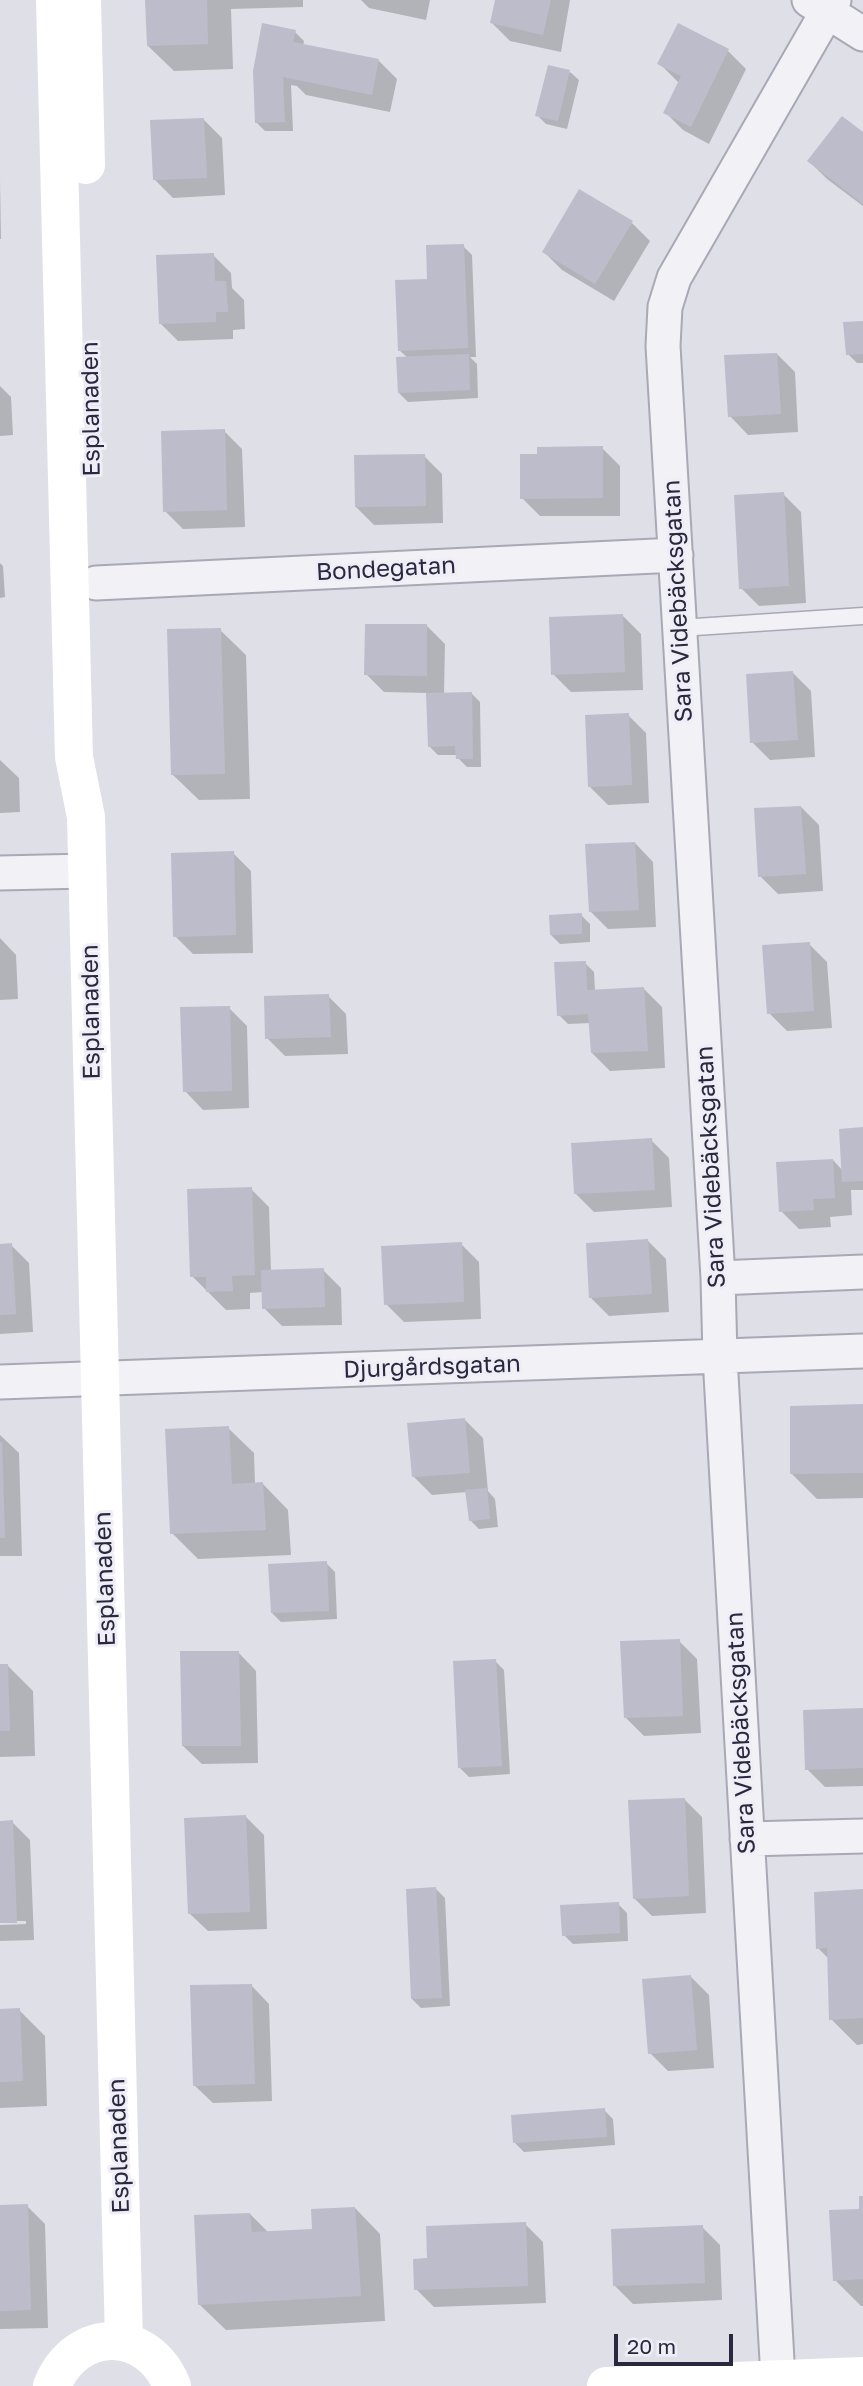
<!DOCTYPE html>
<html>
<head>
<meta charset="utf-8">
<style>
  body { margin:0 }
  #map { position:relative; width:863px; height:2386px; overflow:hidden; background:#dfdfe8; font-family:"Golos Text",sans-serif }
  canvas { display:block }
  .scale { position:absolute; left:614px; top:2334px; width:119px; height:32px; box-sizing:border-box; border:4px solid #2a283f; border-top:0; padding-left:9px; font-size:21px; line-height:24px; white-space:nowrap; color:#2a283f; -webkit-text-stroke:5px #efeef6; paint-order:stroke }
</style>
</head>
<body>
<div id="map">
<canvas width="863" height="2386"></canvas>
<div class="scale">20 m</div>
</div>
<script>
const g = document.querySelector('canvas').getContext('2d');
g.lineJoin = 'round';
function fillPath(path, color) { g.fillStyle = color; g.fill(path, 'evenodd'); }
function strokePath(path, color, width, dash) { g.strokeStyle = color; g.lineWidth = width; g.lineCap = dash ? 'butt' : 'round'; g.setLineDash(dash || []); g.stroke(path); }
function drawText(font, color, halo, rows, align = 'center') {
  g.font = font + ' "Golos Text",sans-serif'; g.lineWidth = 6; g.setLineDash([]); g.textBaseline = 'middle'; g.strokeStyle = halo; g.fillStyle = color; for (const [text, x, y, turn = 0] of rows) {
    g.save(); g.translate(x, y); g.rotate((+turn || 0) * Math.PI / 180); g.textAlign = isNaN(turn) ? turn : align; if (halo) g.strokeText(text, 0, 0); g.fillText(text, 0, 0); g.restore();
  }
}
fillPath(new Path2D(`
  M147,0H303V7L231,9L233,69L174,71L148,46Z
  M361,0H430L426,20L369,8Z
  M496,0H570L561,52L510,41L492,23Z
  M679,26L728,51L746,69L709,144L683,130L665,112L679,83L660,64Z
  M295,32L304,41L303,46L379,61L397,79L390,112L306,95L297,86L291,85L293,131H265L256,122Z
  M570,72L579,80L567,129L546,124L537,115Z
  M204,120L222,138L225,195L173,198L155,180Z
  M863,134V206L827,179L809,161Z
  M0,178L1,239H0Z
  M632,223L650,241L614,301L562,270L544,252Z
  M463,246L472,255L476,357H470L477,364L478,398L408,402L399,393L408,358L399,350L429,281Z
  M213,255L231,273L232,288L244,300L245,329L233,330V339L178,341L160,323Z
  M863,322V363H857L848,354Z
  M777,354L795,372L798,432L748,435L730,416Z
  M0,386L11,397L13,435L0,436Z
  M224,431L242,449L245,527L183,529L165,511Z
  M602,448L620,466V516H540L522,498Z
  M424,456L442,474L443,523L374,525L356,507Z
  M783,494L801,512L806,603L759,606L741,588Z
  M0,563L3,566L5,597L0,598Z
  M623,616L641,634L643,690L571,692L553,674Z
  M427,626L445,644L444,694L471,693L480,702L481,767H467L458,758V755H438L429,746L428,693L384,692L366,674Z
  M220,630L246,655L250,799L199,800L173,775Z
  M793,673L811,691L815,757L770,760L752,742Z
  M628,715L646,733L649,803L608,805L590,787Z
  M0,760L19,778L20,812L0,813Z
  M801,807L819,825L823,891L778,894L760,876Z
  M635,843L653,862L656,927L608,929L590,911Z
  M233,853L251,871L253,953L193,954L175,936Z
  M581,915L590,924V942L560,944L551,935Z
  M0,938L16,955L18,999L0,1000Z
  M809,944L827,962L832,1028L787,1031L769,1013Z
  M585,963L594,972L595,991L644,989L662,1007L665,1068L610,1071L592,1053L591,1023L568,1024L559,1015Z
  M328,996L346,1014L348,1054L285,1056L267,1038Z
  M229,1008L247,1026L249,1108L203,1110L185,1091Z
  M863,1129V1190H851L852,1215L830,1217L831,1227L799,1229L781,1211L833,1160L843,1171Z
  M651,1140L669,1158L672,1207L594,1212L576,1194Z
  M251,1189L269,1207L271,1272L323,1270L341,1288L342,1325L282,1326L264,1308L263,1292L250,1293V1309L226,1310L192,1276Z
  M648,1241L666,1259L669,1312L609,1316L591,1298Z
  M461,1244L479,1262L481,1319L404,1322L386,1304Z
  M11,1245L29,1263L33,1332L0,1334V1246Z
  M863,1406V1498L817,1499L792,1474Z
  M465,1420L483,1438L488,1491L495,1499L498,1527L479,1529L470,1520L467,1492L432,1495L414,1477Z
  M228,1428L254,1453L255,1484H263L288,1510L291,1555L198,1559L172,1533Z
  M0,1435L19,1453L22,1556H0Z
  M326,1563L335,1572L337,1619L281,1622L272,1613Z
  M679,1641L697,1659L701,1733L644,1736L626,1718Z
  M238,1652L256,1671L258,1763L202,1764L183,1746Z
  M495,1661L504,1670L510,1774L469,1777L460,1768Z
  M7,1665L33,1691L35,1756L0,1757V1666Z
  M863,1710V1786L825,1787L807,1769Z
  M684,1799L702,1817L706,1913L652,1916L634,1898Z
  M246,1817L264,1835L267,1929L208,1931L189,1913Z
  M0,1822H12L30,1840L34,1940L0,1941V1925L26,1924V1921H0Z
  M436,1889L445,1898L450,2006L421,2008L412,1999Z
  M863,1891V2044L857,2045L831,2019L829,1959L818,1948Z
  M618,1904L627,1913L628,1941L573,1944L564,1935Z
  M691,1977L709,1995L714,2068L668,2071L650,2053Z
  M251,1985L269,2004L272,2101L213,2103L194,2085Z
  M19,2010L45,2036L47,2106L0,2108V2011Z
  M604,2110L613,2119L615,2145L524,2152L515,2143Z
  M863,2198V2306H861L835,2280L861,2211Z
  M27,2206L45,2224L48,2328L0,2329V2207Z
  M355,2208L380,2234L385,2321L226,2330L200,2305L250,2214L269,2233L314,2231Z
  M525,2224L543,2242L546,2303L434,2307L416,2289L429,2259Z
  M702,2227L720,2245L722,2300L633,2304L615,2286Z`), '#0003');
fillPath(new Path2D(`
  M145,0H207L208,44L147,46Z
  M495,0H551L543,35L490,23Z
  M262,23L296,30L293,42L379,59L372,95L283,77L285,122L255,123L253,71Z
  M678,23L729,49L691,127L663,113L681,76L657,64Z
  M548,65L570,70L558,121L535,116Z
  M842,116L863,132V204L807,161Z
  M204,118L207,178L153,180L150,120Z
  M579,189L633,221L595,284L542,252Z
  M464,244L468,348L398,351L395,280L427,279L426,245Z
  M214,253L215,281H226L228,312H216V322L159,324L156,255Z
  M863,321V354L846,355L843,322Z
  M777,353L781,414L728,417L724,355Z
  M469,354L470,390L398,393L396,357Z
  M225,429L227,510L163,512L161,431Z
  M603,446V498L520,499V454H537V447Z
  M425,454L426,506L355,507L354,455Z
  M784,492L789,586L739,589L734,495Z
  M623,614L625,672L551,675L549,617Z
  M365,624H427V676L364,675Z
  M221,628L225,774L171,775L167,629Z
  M793,671L798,740L750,743L746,674Z
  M472,692L473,759H456L455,746L428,747L426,693Z
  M629,713L632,785L588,787L585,715Z
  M801,806L806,874L758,877L754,808Z
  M635,842L639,910L589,912L585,844Z
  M234,851L236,935L173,937L171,853Z
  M582,913V934L550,935L549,915Z
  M810,942L814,1011L767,1014L762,945Z
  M586,961L587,990L644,987L648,1051L591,1053L588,1014L557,1016L554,962Z
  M329,994L331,1037L265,1039L264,996Z
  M230,1006L232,1091L183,1092L180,1007Z
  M863,1127V1181L842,1182L839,1129Z
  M652,1138L655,1190L574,1194L571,1143Z
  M833,1159L835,1198L813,1199L814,1210L779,1212L776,1162Z
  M252,1187L255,1275L232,1276L233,1291L206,1292V1277H190L187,1189Z
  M648,1239L652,1294L589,1298L586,1243Z
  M462,1242L464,1302L384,1305L381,1246Z
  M12,1243L16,1314L0,1315V1244Z
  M324,1268L325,1307L262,1309L261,1270Z
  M863,1404V1473L790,1474V1406Z
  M465,1418L470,1473L412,1477L407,1423Z
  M229,1426L232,1484L263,1482L266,1530L170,1534L165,1429Z
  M0,1442H2L5,1538H0Z
  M487,1488L490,1519L469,1521L465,1490Z
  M327,1561L329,1611L271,1613L268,1564Z
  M680,1639L683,1716L624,1718L620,1641Z
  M180,1651H239L241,1746H182Z
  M496,1659L502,1766L458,1768L453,1661Z
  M0,1664H8L10,1731H0Z
  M863,1708V1768L805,1770L803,1710Z
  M685,1798L689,1896L633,1899L628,1800Z
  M246,1815L250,1912L188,1914L184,1818Z
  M13,1820L17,1923H0V1821Z
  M436,1887L442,1998L411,1999L406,1889Z
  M863,1889V2018L829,2020L827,1948L816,1949L814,1892Z
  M619,1902L620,1933L562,1936L560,1905Z
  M691,1975L697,2050L648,2054L642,1979Z
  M252,1984L255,2084L193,2086L190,1985Z
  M20,2008L23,2081L0,2082V2009Z
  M605,2108L607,2137L513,2143L511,2115Z
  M859,2196H863V2279L833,2281L829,2210L859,2209Z
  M28,2204L31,2310L0,2311V2205Z
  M355,2207L361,2296L198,2305L194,2215L250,2213L252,2232L312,2229L311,2209Z
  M526,2222L528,2286L414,2290L413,2259L427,2258L426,2226Z
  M703,2225L705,2283L613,2286L611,2229Z`), '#bdbccb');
const lane = new Path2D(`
  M680,628L863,616`);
const street = new Path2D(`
  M809,0L863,34
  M96,583L676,555
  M0,873L87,871
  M718,1278L863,1272
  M0,1382L863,1351
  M747,1839L863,1836
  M778,2378L720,1357L718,1278L663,346L665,307L674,278L834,0`);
strokePath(lane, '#a9a8b5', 19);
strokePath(street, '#a9a8b5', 37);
strokePath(lane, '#f2f1f6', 16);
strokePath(street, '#f2f1f6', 33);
strokePath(new Path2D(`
  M55,0L74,757L86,817L124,2342
  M82,0L86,165
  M52,2386C76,2326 148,2326 172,2386
  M606,2386L863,2376`), '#fff', 38);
drawText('24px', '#2a283f', '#efeef6', [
  ["Esplanaden",91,409,-91],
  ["Bondegatan",386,569,-3],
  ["Sara Videbäcksgatan",678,601,-93],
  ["Esplanaden",91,1012,-91],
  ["Sara Videbäcksgatan",711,1167,-93],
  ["Djurgårdsgatan",432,1367,-2],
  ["Esplanaden",105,1579,-92],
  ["Sara Videbäcksgatan",741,1733,-93],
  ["Esplanaden",119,2146,-92]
]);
</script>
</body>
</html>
